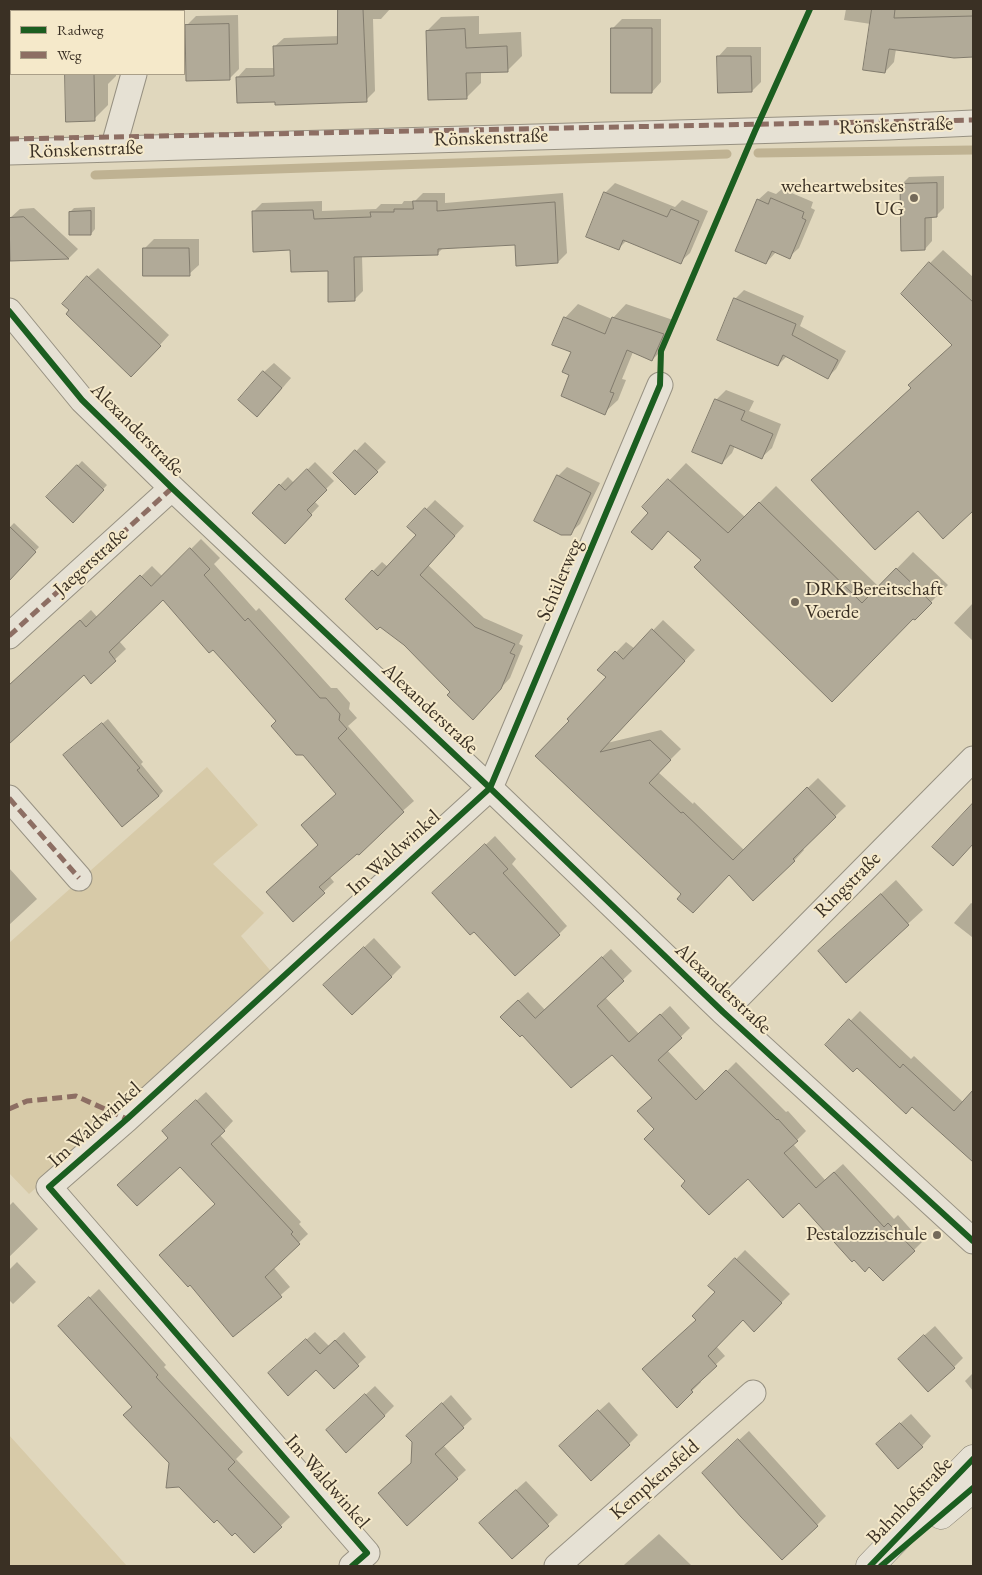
<!DOCTYPE html>
<html>
<head>
<meta charset="utf-8">
<style>
  body { margin:0 }
  #map { position:relative; width:982px; height:1575px; overflow:hidden; background:#e0d7bd; font-family:"EB Garamond",serif }
  canvas { display:block }
  .frame { position:absolute; inset:0; border:10px solid #3a3024; pointer-events:none }
  .legend { position:absolute; left:10px; top:10px; width:175px; height:65px; box-sizing:border-box; background:#f5e9ca; border:1px solid #aa9f88; margin:0; padding:6px 9px; list-style:none; font-size:15px; color:#3a3024 }
  .legend li { display:flex; align-items:center; gap:10px; height:25px }
  .legend b { width:25px; border:1px solid #aa9f88 }
</style>
</head>
<body>
<div id="map">
<canvas width="982" height="1575"></canvas>
<div class="frame"></div>
<ul class="legend">
<li><b style="height:6px;background:#1b5e20"></b>Radweg</li>
<li><b style="height:6px;background:#8d6e63"></b>Weg</li>
</ul>
</div>
<script>
const g = document.querySelector('canvas').getContext('2d');
g.lineJoin = 'round';
function fillPath(path, color) { g.fillStyle = color; g.fill(path, 'evenodd'); }
function strokePath(path, color, width, dash) { g.strokeStyle = color; g.lineWidth = width; g.lineCap = dash ? 'butt' : 'round'; g.setLineDash(dash || []); g.stroke(path); }
function drawText(font, color, halo, rows, align = 'center') {
  g.font = font + ' "EB Garamond",serif'; g.lineWidth = 4; g.setLineDash([]); g.textBaseline = 'middle'; g.strokeStyle = halo; g.fillStyle = color; for (const [text, x, y, turn = 0] of rows) {
    g.save(); g.translate(x, y); g.rotate((+turn || 0) * Math.PI / 180); g.textAlign = isNaN(turn) ? turn : align; if (halo) g.strokeText(text, 0, 0); g.fillText(text, 0, 0); g.restore();
  }
}
fillPath(new Path2D(`
  M207,767L258,825L213,864L264,913L241,936L275,976L29,1194L9,1173V943Z
  M9,1435L127,1566H9Z`), '#d7caa8');
fillPath(new Path2D(`
  M24,9H115V11H24Z
  M339,9H390L381,19H373L375,91L366,100H276L237,78L246,68H275L274,47L284,38L339,36Z
  M846,9H973V56L954,57L896,49L894,62L885,72L871,24L844,20Z
  M238,15L239,69L230,78L186,26L196,16Z
  M479,16V34L521,32L522,56L507,71H481V83L467,97L427,31L441,17Z
  M622,19H661V82L652,92L613,28Z
  M727,47H761V82L752,91L718,57Z
  M66,74H116V76L108,84V105L94,119L67,120Z
  M944,176V208L936,216H932V241L925,249L901,185L909,177Z
  M615,183L675,207L682,200L708,211L690,253L680,262L627,240L618,249L588,236L606,192Z
  M782,189L813,202L811,208L815,210L799,248L789,257L776,252L766,263L758,200L768,191L776,194Z
  M423,193H445V203L563,193L567,253L558,262L516,243L443,248L438,253L362,256L363,291L354,300L329,270L291,249L253,212L262,203L322,201V211L376,209L381,204H402L404,201H415Z
  M95,207V229L91,234L70,212L74,208Z
  M34,208L78,249L69,258L11,260L10,218L20,209Z
  M154,239H199V265L189,274L144,249Z
  M943,250L973,277V509L943,537L912,388L954,344L930,263Z
  M98,268L169,335L141,366L88,277Z
  M744,290L804,316L800,326L846,351L836,369L828,377L787,356L778,365L735,299Z
  M578,304L612,319L626,304L676,321L665,347L652,360L633,352L622,379L626,380L618,400L604,413L571,374L573,352L565,318Z
  M274,363L291,378L267,406L264,372Z
  M726,390L754,401L749,411L781,424L772,448L762,457L735,446L732,453L722,463L716,400Z
  M365,442L386,462L355,493L335,473Z
  M82,461L107,485L73,521L48,497Z
  M315,462L334,481L314,501L319,506L285,542L280,485L288,477L294,483Z
  M686,463L745,517L776,486L879,587L913,552L948,585L915,618L703,560L669,530L651,548L650,513L644,507Z
  M567,467L600,483L580,524L570,533L558,476Z
  M435,500L464,526L428,565L484,618L523,635L519,644L523,646L510,678L482,709L452,692L373,571L382,562L388,567L418,535L409,527Z
  M14,523L39,547L9,579V528Z
  M201,539L220,558L214,564L256,611L259,608L331,688H337L350,703L349,709L357,718L348,726L414,801L329,876L334,882L293,920L337,793L277,721L233,670L163,598L119,641L126,649L91,682L84,674L12,739L9,736V686L91,610L98,618L152,566L163,577Z
  M973,603V641L954,623Z
  M663,620L695,650L607,743L661,730L681,749L658,772L693,804L694,802L744,850L818,778L846,806L802,848L804,850L794,861L729,874L683,894L571,721L608,677L599,670L626,642L635,649Z
  M108,719L143,762L141,764L163,791L159,796L69,751Z
  M495,836L516,859L512,864L567,926L559,934L443,885Z
  M9,868L37,899L9,925Z
  M896,880L923,910L846,981L834,937Z
  M971,903L973,904L972,937L954,923Z
  M374,938L401,967L391,977L335,975Z
  M611,949L632,971L605,997L639,1034L670,1006L690,1028L667,1050L706,1092L736,1062L786,1112L788,1111L806,1131L793,1144L825,1180L843,1164L894,1219L898,1215L922,1242L914,1250L870,1266L854,1258L799,1201L748,1177L687,1181L656,1129L653,1097L612,1053L510,1008L528,992L545,1010Z
  M860,1011L911,1059L914,1056L963,1102L973,1093V1146L966,1154L913,1106L827,1045Z
  M206,1092L233,1121L220,1135L301,1222L299,1224L308,1234L273,1267L290,1287L233,1336L216,1204L169,1138L173,1122Z
  M13,1202L38,1229L9,1257V1206Z
  M745,1250L790,1294L754,1330L743,1319L716,1346L725,1356L699,1380L701,1382L677,1406L698,1319L716,1292L710,1286Z
  M17,1262L36,1282L13,1304L9,1300V1270Z
  M99,1289L166,1365L164,1367L243,1452L236,1459L290,1517L254,1551L170,1462L133,1407L69,1317Z
  M935,1326L963,1358L954,1367L909,1349Z
  M315,1332L329,1346L344,1332L366,1357L334,1387L316,1368L278,1365Z
  M973,1373V1391L965,1381Z
  M375,1386L394,1406L384,1416L337,1421Z
  M451,1395L472,1419L443,1445L466,1470L407,1524L416,1428Z
  M609,1402L638,1435L629,1444L571,1436Z
  M911,1414L931,1436L922,1446L887,1435Z
  M749,1431L826,1516L817,1525L714,1463Z
  M526,1481L558,1515L512,1558L490,1513Z
  M659,1534L692,1566H623L625,1564Z`), '#0003');
strokePath(new Path2D(`
  M758,153L973,150
  M95,175L727,154`), '#bfb292', 9);
const building = new Path2D(`
  M338,9H363L367,102L275,105V102L237,103L236,77L274,76L273,46L337,44Z
  M872,9H895L894,18L973,16V57L954,58L889,49L885,73L863,70Z
  M229,24L230,80L186,81L185,25Z
  M611,28H652V93H611Z
  M465,29L466,48L507,46L508,72L466,73L467,99L428,100L426,31Z
  M717,56H751L752,92L718,93Z
  M65,74H94L95,121L66,122Z
  M937,183V217L925,218V250L901,251L900,184Z
  M604,192L667,217L671,209L699,221L681,264L623,240L619,250L586,237Z
  M771,198L804,212L802,218L806,220L790,259L772,251L766,264L735,251L757,199L768,204Z
  M413,201H437V211L555,202L558,263L516,266L515,245L438,249V255L354,257L355,301L328,302V271L291,272L290,250L253,252L252,211L313,210L314,219L371,217L370,212H394V209H413Z
  M91,211V235H69V212Z
  M24,217L69,259L10,261L9,218Z
  M143,248H189L190,276H143Z
  M929,262L973,302V511L943,539L918,511L875,550L811,480L911,388L908,385L952,345L901,294Z
  M87,276L161,346L131,377L66,314L69,310L62,304Z
  M734,298L796,324L792,335L838,360L828,379L783,355L778,366L717,340Z
  M564,317L605,334L612,317L664,334L652,361L627,350L610,392L614,393L605,415L561,396L569,375L562,372L571,352L552,345Z
  M263,371L282,388L257,417L238,400Z
  M715,399L745,411L741,420L773,434L762,459L730,445L722,464L692,452Z
  M355,450L378,472L355,495L333,473Z
  M77,465L104,490L73,523L46,497Z
  M307,469L327,490L307,510L312,515L285,544L252,513L279,484L285,490Z
  M557,475L591,493L571,535H561L534,521Z
  M668,479L728,533L759,502L862,603L896,568L932,603L915,620L913,619L832,702L694,567L701,560L668,531L652,550L631,532L648,513L642,507Z
  M425,508L455,536L420,575L475,627L515,644L510,653L515,655L501,689L473,720L447,695L450,692L404,645L380,627L377,630L345,599L372,570L378,576L416,535L407,527Z
  M9,526L36,552L9,581Z
  M190,548L210,569L204,575L245,621L248,618L320,698H326L340,714L339,720L347,729L338,738L404,812L359,855L357,854L319,887L325,893L293,922L266,892L318,845L301,825L336,794L303,755H296L271,726L276,721L232,671L213,650L209,653L163,600L109,652L116,661L91,684L84,675L9,744V685L80,620L86,627L140,575L151,586Z
  M652,629L685,661L600,752L650,740L671,760L649,783L681,813L683,812L733,860L807,787L836,817L793,859L795,861L753,901L729,875L693,913L677,899L681,894L535,756L569,721L567,719L606,677L597,670L615,651L623,659Z
  M102,723L140,768L137,770L159,796L122,827L63,755Z
  M973,803V844L953,866L932,847Z
  M485,844L508,869L503,873L560,935L515,976L474,932L470,935L432,893Z
  M881,894L909,925L846,983L818,951Z
  M364,947L392,977L352,1015L323,985Z
  M602,957L624,981L597,1006L629,1042L660,1014L682,1038L658,1060L696,1100L726,1070L777,1120L778,1119L798,1141L784,1153L816,1188L834,1172L884,1227L888,1223L915,1251L883,1281L869,1267L865,1272L854,1260L852,1262L799,1203L783,1218L748,1179L709,1215L681,1186L685,1181L644,1139L654,1129L637,1111L652,1098L612,1055L571,1088L522,1035L520,1037L500,1017L518,1000L535,1018Z
  M849,1019L900,1068L903,1064L954,1111L973,1090V1162L912,1107L906,1114L857,1068L853,1072L825,1045Z
  M196,1100L225,1131L211,1144L293,1232L291,1234L300,1244L265,1277L282,1297L233,1337L190,1285L188,1287L159,1255L215,1204L180,1167L137,1206L117,1185L168,1138L162,1131Z
  M735,1258L782,1303L754,1332L743,1320L708,1356L717,1366L691,1390L693,1392L677,1408L642,1369L696,1320L692,1316L715,1292L708,1286Z
  M89,1297L158,1375L156,1377L235,1462L228,1469L282,1527L254,1553L235,1533L232,1536L217,1520L214,1523L179,1487L166,1488L169,1463L123,1415L132,1407L58,1326Z
  M924,1335L955,1368L928,1392L898,1359Z
  M306,1339L320,1354L335,1340L359,1366L334,1389L316,1370L288,1396L268,1373Z
  M365,1394L385,1416L346,1453L326,1430Z
  M442,1403L464,1428L435,1454L458,1479L407,1526L378,1493L411,1463L412,1442L406,1436Z
  M598,1410L630,1445L591,1481L559,1446Z
  M900,1423L923,1447L898,1469L876,1444Z
  M738,1439L818,1526L782,1560L741,1517L702,1473Z
  M516,1490L549,1526L512,1559L479,1523Z`);
fillPath(building, '#b1aa98');
strokePath(building, '#817b6d', 1);
const street = new Path2D(`
  M150,11L151,9
  M113,149L134,74
  M9,152L888,127L973,123
  M9,311L82,400L172,488L490,788L723,1012L973,1241
  M9,636L172,488
  M9,798L79,878
  M723,1012L973,759
  M352,1566L367,1553L49,1187L127,1119L490,788L660,385
  M557,1566L753,1393`);
const secondary = new Path2D(`
  M941,1515L973,1488
  M870,1566L973,1459`);
strokePath(street, '#979182', 27);
strokePath(secondary, '#817b6d', 29);
strokePath(street, '#e6e1d4', 25);
strokePath(secondary, '#e6e1d4', 28);
strokePath(new Path2D(`
  M9,139L973,120
  M9,636L172,488
  M9,798L79,878
  M9,1109L27,1101L76,1096L127,1119`), '#8d6e63', 5, [10, 5]);
strokePath(new Path2D(`
  M9,311L82,400L172,488L490,788L723,1012L973,1241
  M352,1566L367,1553L49,1187L127,1119L490,788L660,385L661,351L755,131L810,9
  M870,1566L973,1459
  M881,1566L973,1488`), '#1b5e20', 6);
for (const [x, y, r, color] of [
  [914,198,5,"#746a5a"],
  [795,602,5,"#746a5a"],
  [937,1235,5,"#746a5a"]
]) { const dot = new Path2D(); dot.arc(x, y, r, 0, 2 * Math.PI); g.fillStyle = color; g.fill(dot); strokePath(dot, '#f5e9ca', 2); }
drawText('20px', '#3a3024', '#f5e9ca', [
  ["Rönskenstraße",896,126,-2],
  ["Rönskenstraße",491,138,-2],
  ["Rönskenstraße",86,150,-2],
  ["Alexanderstraße",137,430,45],
  ["Jaegerstraße",91,562,-42],
  ["Schülerweg",560,580,-67],
  ["Alexanderstraße",430,709,43],
  ["Im Waldwinkel",394,853,-42],
  ["Ringstraße",848,885,-45],
  ["Alexanderstraße",723,989,43],
  ["Im Waldwinkel",95,1125,-42],
  ["Kempkensfeld",655,1480,-41],
  ["Im Waldwinkel",327,1482,49],
  ["Bahnhofstraße",910,1501,-46]
]);
drawText('20px', '#3a3024', '#f5e9ca', [
  ["weheartwebsites",904,187],
  ["UG",904,210],
  ["DRK Bereitschaft",805,590,"left"],
  ["Voerde",805,613,"left"],
  ["Pestalozzischule",927,1235]
], 'right');
</script>
</body>
</html>
